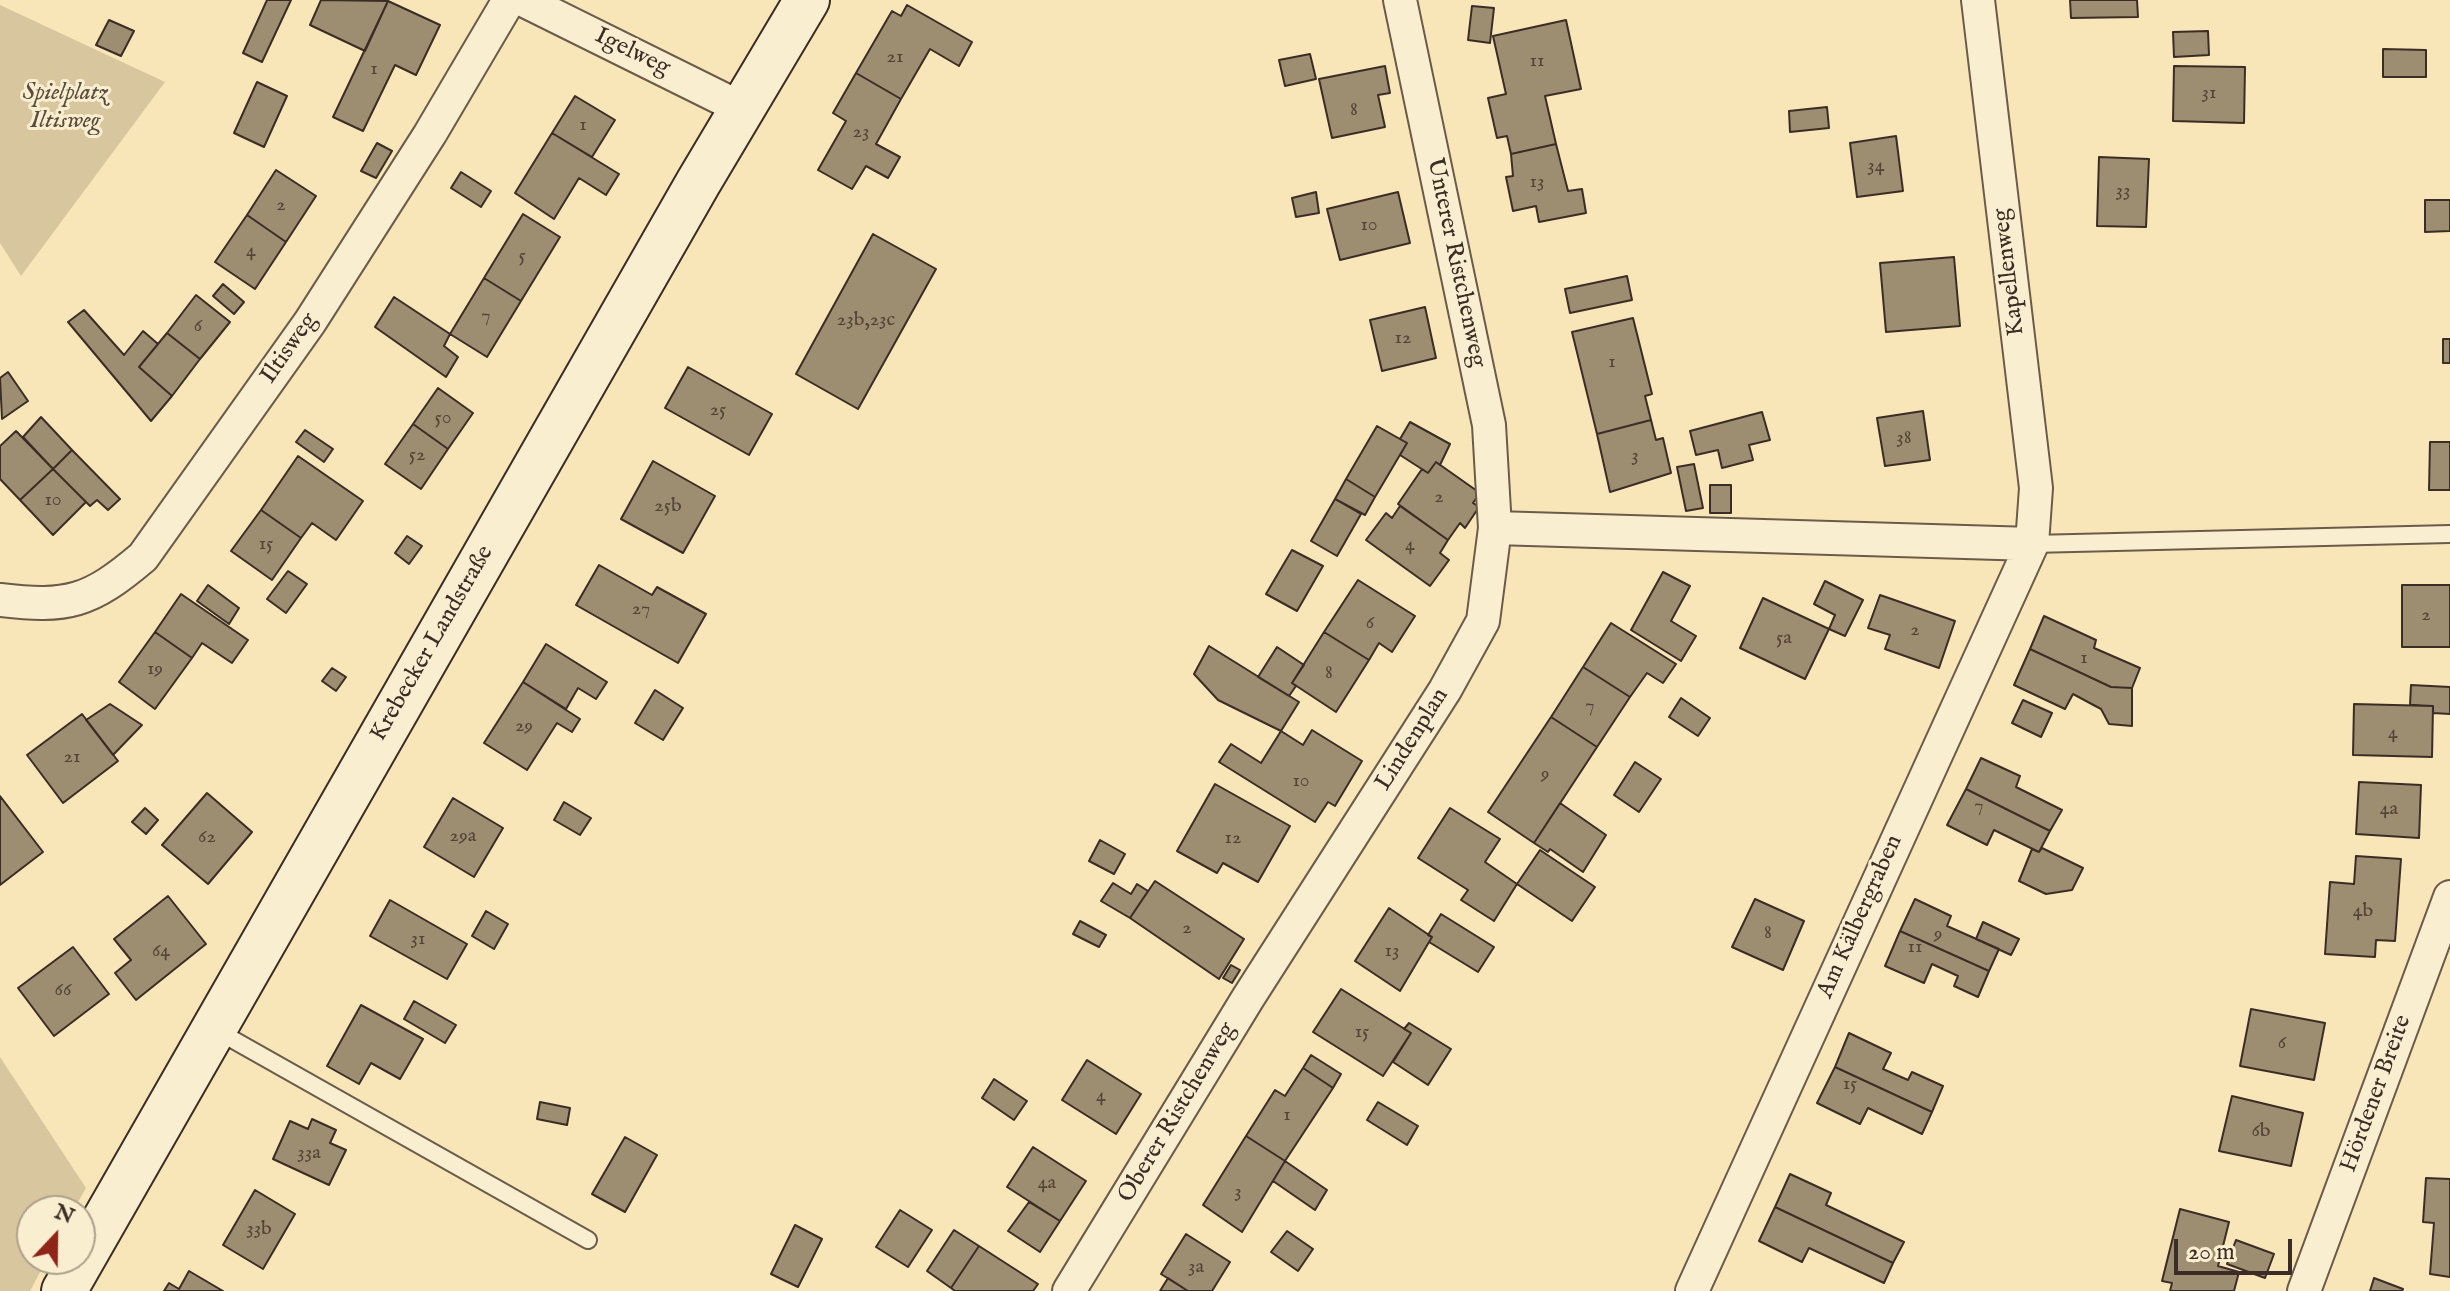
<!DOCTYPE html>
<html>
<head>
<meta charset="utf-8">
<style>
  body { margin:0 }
  #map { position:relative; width:2450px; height:1291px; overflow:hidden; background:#f8e5b8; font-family:"IM FELL English",serif }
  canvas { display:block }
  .north { position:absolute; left:16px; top:1195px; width:80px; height:80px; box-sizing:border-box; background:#faeed1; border:2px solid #aea18c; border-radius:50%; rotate:22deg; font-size:22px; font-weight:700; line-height:32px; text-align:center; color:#3b2d25 }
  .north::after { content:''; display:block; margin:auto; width:28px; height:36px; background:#8f2418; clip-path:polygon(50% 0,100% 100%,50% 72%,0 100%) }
  .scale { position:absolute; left:2174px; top:1239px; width:118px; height:36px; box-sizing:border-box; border:4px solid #3b2d25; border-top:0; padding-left:10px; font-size:24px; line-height:28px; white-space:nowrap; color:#3b2d25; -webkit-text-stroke:6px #faeed1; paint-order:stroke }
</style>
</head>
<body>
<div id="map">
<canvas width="2450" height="1291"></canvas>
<div class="north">N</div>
<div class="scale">20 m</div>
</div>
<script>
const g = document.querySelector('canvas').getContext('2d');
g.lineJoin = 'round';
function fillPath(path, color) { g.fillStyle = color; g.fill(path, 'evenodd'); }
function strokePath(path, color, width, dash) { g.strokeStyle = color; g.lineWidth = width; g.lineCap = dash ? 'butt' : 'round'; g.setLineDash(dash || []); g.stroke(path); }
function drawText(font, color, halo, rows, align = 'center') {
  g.font = font + ' "IM FELL English",serif'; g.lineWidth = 6; g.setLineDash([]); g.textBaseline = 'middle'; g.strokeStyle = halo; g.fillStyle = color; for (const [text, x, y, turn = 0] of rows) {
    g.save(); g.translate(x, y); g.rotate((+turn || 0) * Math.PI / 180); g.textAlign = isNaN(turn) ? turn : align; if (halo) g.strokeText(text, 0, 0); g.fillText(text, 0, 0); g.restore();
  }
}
fillPath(new Path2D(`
  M0,5L165,82L21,276L0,243Z
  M0,1057L86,1188L73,1211H32V1259H47L30,1291H0Z`), '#d8c69f');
const building = new Path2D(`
  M267,0H291L262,62L243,53Z
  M321,0L388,1L365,51L310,25Z
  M2070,0H2137L2138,17L2071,18Z
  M388,1L440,25L416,75L395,65L363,131L333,117Z
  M907,5L972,42L959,66L930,49L901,99L856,73L892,11L901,16Z
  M1472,6L1494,8L1490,43L1468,40Z
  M109,20L134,31L121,56L96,45Z
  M1566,20L1581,89L1545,96L1556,144L1511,154L1507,136L1497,138L1488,98L1506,94L1493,36Z
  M2208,31L2209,55L2174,57L2173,32Z
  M2383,49L2426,50V77H2383Z
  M1310,54L1316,79L1285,86L1279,60Z
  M1385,66L1390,93L1378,95L1385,127L1332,138L1319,79Z
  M2174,66L2245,67L2244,123L2173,121Z
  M856,73L901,99L876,144L900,157L888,178L866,166L852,189L818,170L846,121L833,113Z
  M257,82L287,96L264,147L234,133Z
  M575,96L615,120L592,157L552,133Z
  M1827,107L1829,128L1790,132L1789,111Z
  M552,133L619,174L606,195L579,178L554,219L515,193Z
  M1896,136L1903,191L1857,197L1850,143Z
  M377,143L392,151L376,178L361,171Z
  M1556,144L1568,191L1582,189L1586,213L1539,222L1536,206L1513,211L1506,177L1513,176L1511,154Z
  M2099,157L2149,159L2146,227L2097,226Z
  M276,170L316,196L286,242L247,215Z
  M461,172L491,191L481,207L451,188Z
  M1316,192L1319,213L1296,217L1292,198Z
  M1398,192L1410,243L1340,260L1327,209Z
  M2425,200H2450V231L2425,232Z
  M523,214L560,237L521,301L484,278Z
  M247,215L286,242L255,289L215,262Z
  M873,234L936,269L858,409L796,374Z
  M1954,257L1960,326L1886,332L1880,263Z
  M1627,276L1632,300L1570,313L1565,289Z
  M484,278L521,301L487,357L450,334Z
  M223,284L244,302L234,314L213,296Z
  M196,295L230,322L200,359L167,333Z
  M394,297L450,334L444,346L458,357L446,377L375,327Z
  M1425,307L1436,358L1382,371L1370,320Z
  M84,310L124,355L143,331L158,344L139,367L172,396L151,421L68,322Z
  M1633,318L1652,394L1645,396L1651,420L1597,434L1572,332Z
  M167,333L200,359L172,396L139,367Z
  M2443,339H2450V363H2443Z
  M688,367L772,414L749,455L665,408Z
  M8,372L28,401L2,419L0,378Z
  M438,388L473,413L448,449L413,424Z
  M1923,411L1930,460L1885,466L1877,418Z
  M1762,412L1770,440L1749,445L1753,460L1722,468L1718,450L1696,455L1690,431Z
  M41,417L72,450L53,469L23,437Z
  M1651,420L1656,440L1663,438L1671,473L1610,492L1597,434Z
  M1410,422L1450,444L1440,465L1436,462L1428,473L1400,455L1407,443L1400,439Z
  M413,424L448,449L421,489L385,464Z
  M1377,426L1407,443L1375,497L1346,479Z
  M305,430L333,449L324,462L296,442Z
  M16,431L53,469L20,500L0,479V446Z
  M2430,442H2450V490H2429Z
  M72,450L120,499L108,510L97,500L90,506L53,469Z
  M298,456L363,501L336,540L312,523L301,538L261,510Z
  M653,461L715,496L683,553L621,519Z
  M1436,462L1480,493L1473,503L1479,507L1465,528L1460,523L1448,540L1398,504L1422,469L1428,473Z
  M1694,464L1703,508L1686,511L1677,467Z
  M53,469L86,502L53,535L20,500Z
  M1346,479L1375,497L1365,515L1335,499Z
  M1710,485H1731V513H1710Z
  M1335,499L1361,514L1337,556L1311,541Z
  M1400,506L1448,540L1440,553L1449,560L1430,586L1366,540L1386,513L1392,518Z
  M261,510L301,538L272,580L231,551Z
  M407,536L422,546L409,564L395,553Z
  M1292,550L1323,566L1297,611L1266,594Z
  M599,565L652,595L657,587L706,614L678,663L576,605Z
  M288,571L307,584L286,613L267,599Z
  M1663,572L1690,586L1671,621L1696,636L1681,661L1631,630Z
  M1358,580L1415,616L1392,652L1379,643L1369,660L1324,632Z
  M1825,581L1863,600L1845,636L1829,629L1835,615L1814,604Z
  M208,585L239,608L229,624L197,601Z
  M2402,585H2450V647H2402Z
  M181,594L248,640L232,663L202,643L192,658L155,632Z
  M1880,595L1955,621L1939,668L1885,649L1890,635L1868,628Z
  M1763,598L1829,629L1805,679L1740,648Z
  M2044,616L2096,640L2094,648L2140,668L2132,688L2111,687L2030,649Z
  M1611,623L1676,664L1663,683L1647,673L1630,697L1583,667Z
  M155,632L192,658L155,709L119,682Z
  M1324,632L1369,660L1336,712L1292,683Z
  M546,644L607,682L596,699L578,688L566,709L523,682Z
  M1209,646L1299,702L1281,731L1218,700L1194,674Z
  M1277,647L1304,665L1292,683L1296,686L1289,696L1258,677Z
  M2030,649L2111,687L2132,688V726L2109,724L2101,709L2073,694L2065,709L2014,685Z
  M1583,667L1630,697L1597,747L1551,717Z
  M332,668L346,677L336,691L322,681Z
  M523,682L580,719L572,732L557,723L527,770L484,743Z
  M2411,685L2450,687V714L2433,713V706L2410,705Z
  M655,690L683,708L663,740L635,723Z
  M1681,698L1710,718L1698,736L1669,717Z
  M2023,700L2052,713L2041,737L2012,723Z
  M110,704L142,725L113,755L86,720Z
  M2354,704L2433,706L2432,757L2353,755Z
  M82,714L118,761L63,803L27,755Z
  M1551,717L1597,747L1534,843L1488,812Z
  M1312,730L1362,761L1335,806L1328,802L1315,822L1219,762L1231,744L1261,763L1281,731L1303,745Z
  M1981,758L2020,776L2016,787L2062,810L2050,831L1966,789Z
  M1635,762L1661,779L1639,812L1614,795Z
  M2359,782L2421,785L2419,838L2356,834Z
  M1215,784L1290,826L1258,882L1223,863L1217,873L1177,851Z
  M1966,789L2050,831L2039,852L1994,830L1987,845L1947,825Z
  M207,793L252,832L208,884L162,845Z
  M0,796L43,852L0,885Z
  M453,798L503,828L474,877L424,847Z
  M564,802L591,818L580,835L554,820Z
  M1560,803L1606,835L1583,872L1550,849L1548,852L1534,843Z
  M145,808L158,820L146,834L132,822Z
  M1450,808L1500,839L1485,862L1517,884L1494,921L1461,900L1468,890L1418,858Z
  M1100,840L1125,854L1114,874L1089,861Z
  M2042,848L2083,868L2072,890L2046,894L2019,881L2032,849L2039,852Z
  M1540,850L1595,887L1572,921L1517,884Z
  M2356,856L2401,859L2395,941L2376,940L2375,957L2325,954L2330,882L2354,884Z
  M1155,881L1244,939L1219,979L1130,918Z
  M1113,883L1131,894L1137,884L1148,891L1130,918L1101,901Z
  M168,896L206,944L136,1000L115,973L131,960L114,939Z
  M1755,899L1804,921L1783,970L1732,947Z
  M1915,899L1951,916L1947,926L1999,949L1989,971L1900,931Z
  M390,900L467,944L447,979L370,936Z
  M1389,908L1432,937L1400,991L1355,961Z
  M486,911L508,924L494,949L472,936Z
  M1441,914L1494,947L1478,972L1429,942L1432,937L1428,935Z
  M1080,921L1106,935L1099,947L1073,934Z
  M1983,922L2019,939L2011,955L1976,939Z
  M1900,931L1989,971L1978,997L1954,986L1958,976L1932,964L1924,983L1885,966Z
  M73,947L109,994L54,1036L18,988Z
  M1231,965L1240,970L1232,983L1223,978Z
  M1341,989L1411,1033L1383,1076L1313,1032Z
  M414,1001L456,1025L445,1043L404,1019Z
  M361,1005L423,1039L400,1079L371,1063L359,1084L327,1066Z
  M2251,1009L2325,1023L2314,1080L2240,1066Z
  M1409,1023L1451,1049L1428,1085L1393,1062L1411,1033L1404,1029Z
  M1849,1033L1891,1053L1883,1069L1908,1080L1912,1072L1943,1086L1932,1112L1835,1067Z
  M1311,1055L1341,1074L1333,1088L1303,1068Z
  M1087,1060L1141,1094L1116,1134L1062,1100Z
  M1835,1067L1932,1112L1922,1134L1868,1108L1860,1124L1817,1103Z
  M1303,1068L1333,1088L1285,1161L1246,1136L1275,1090L1285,1096Z
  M994,1079L1027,1101L1014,1120L982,1098Z
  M2232,1096L2303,1113L2291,1166L2219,1151Z
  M540,1102L570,1108L567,1125L537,1119Z
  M1378,1102L1418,1126L1407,1145L1367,1120Z
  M312,1119L336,1130L330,1143L346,1150L329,1185L273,1159L290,1121L308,1129Z
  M1246,1136L1285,1161L1242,1232L1203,1205Z
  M625,1137L657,1155L625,1212L592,1194Z
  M1033,1147L1086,1181L1060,1221L1007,1187Z
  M1285,1161L1327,1190L1315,1210L1273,1181Z
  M1790,1174L1831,1193L1826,1205L1904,1242L1893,1263L1775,1207Z
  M2426,1178L2450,1179V1277L2430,1274L2434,1223L2423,1222Z
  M255,1190L295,1214L263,1269L223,1245Z
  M1029,1202L1060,1221L1040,1252L1008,1231Z
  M1775,1207L1893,1263L1884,1283L1809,1248L1802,1262L1759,1241Z
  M2180,1209L2229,1222L2218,1266L2239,1272L2234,1291H2170L2172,1283L2162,1281Z
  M900,1210L932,1230L908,1267L876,1247Z
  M795,1225L822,1239L798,1287L771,1274Z
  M954,1230L979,1246L951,1288L927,1271Z
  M1287,1231L1313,1249L1298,1271L1271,1252Z
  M1186,1234L1230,1262L1212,1291H1188L1161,1274Z
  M2236,1240L2274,1254L2265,1278L2227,1264Z
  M979,1246L1038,1284L1033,1291H955L951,1288Z
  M189,1271L223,1291H164L169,1283L179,1289Z
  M1168,1278L1188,1291H1160Z
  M2374,1278L2403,1289L2402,1291H2370Z`);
fillPath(building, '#9d8d71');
strokePath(building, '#3b2d25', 2);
const lane = new Path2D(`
  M2032,544L2450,534
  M214,1029L588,1240`);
const street = new Path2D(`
  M523,0L741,108
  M1495,528L2032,544
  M0,600C68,608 90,602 143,557L310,322L430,134L509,0
  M1069,1291L1248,998L1445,690L1483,621L1495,528L1489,425L1400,0
  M1692,1291L2032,544L2036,488L1978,0
  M2304,1291L2450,897`);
const secondary = new Path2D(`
  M64,1291L698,183L807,0`);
strokePath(lane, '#6a5b4a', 20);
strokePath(street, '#6a5b4a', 36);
strokePath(secondary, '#3b2d25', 48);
strokePath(lane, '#faeed1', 16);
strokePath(street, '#faeed1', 32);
strokePath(secondary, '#faeed1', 44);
drawText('20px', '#544538', null, [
  ["21",895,58],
  ["11",1537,62],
  ["1",374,70],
  ["31",2209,94],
  ["8",1354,111],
  ["1",583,126],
  ["23",861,133],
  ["34",1876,167],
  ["13",1537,183],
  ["33",2123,192],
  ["2",281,206],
  ["10",1369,226],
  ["4",251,252],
  ["5",522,257],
  ["7",486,317],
  ["23b,23c",866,321],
  ["6",198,327],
  ["12",1403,339],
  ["1",1612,363],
  ["25",718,411],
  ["50",443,419],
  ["38",1904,439],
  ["52",417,456],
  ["3",1635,457],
  ["2",1439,498],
  ["10",53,501],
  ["25b",668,507],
  ["15",266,545],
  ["4",1410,546],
  ["27",641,610],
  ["2",2426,616],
  ["6",1370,624],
  ["2",1915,631],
  ["5a",1784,639],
  ["1",2084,659],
  ["19",155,670],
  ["8",1329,674],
  ["7",1590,707],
  ["29",524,727],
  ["4",2393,734],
  ["21",72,758],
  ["9",1545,775],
  ["10",1301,782],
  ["7",1979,807],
  ["4a",2389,810],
  ["29a",463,837],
  ["62",207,838],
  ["12",1233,839],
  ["4b",2363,912],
  ["2",1187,929],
  ["8",1768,934],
  ["9",1938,935],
  ["31",418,940],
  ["11",1915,948],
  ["64",161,952],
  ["13",1392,952],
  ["66",63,991],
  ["15",1362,1033],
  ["6",2282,1044],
  ["15",1850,1085],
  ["4",1101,1097],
  ["1",1287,1116],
  ["6b",2261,1132],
  ["33a",309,1154],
  ["4a",1047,1184],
  ["3",1238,1193],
  ["33b",259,1230],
  ["3a",1196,1268]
]);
drawText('24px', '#3b2d25', '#faeed1', [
  ["Igelweg",632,53,26],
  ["Unterer Ristchenweg",1455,263,78],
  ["Kapellenweg",2010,272,-97],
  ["Iltisweg",290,349,-55],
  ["Krebecker Landstraße",433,644,-60],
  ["Lindenplan",1413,740,-58],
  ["Am Kälbergraben",1861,917,-66],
  ["Hördener Breite",2377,1094,-70],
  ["Oberer Ristchenweg",1178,1113,-59]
]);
drawText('italic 24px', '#5a4c3d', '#faeed1', [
  ["Spielplatz",65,94],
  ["Iltisweg",65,122]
]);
</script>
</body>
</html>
